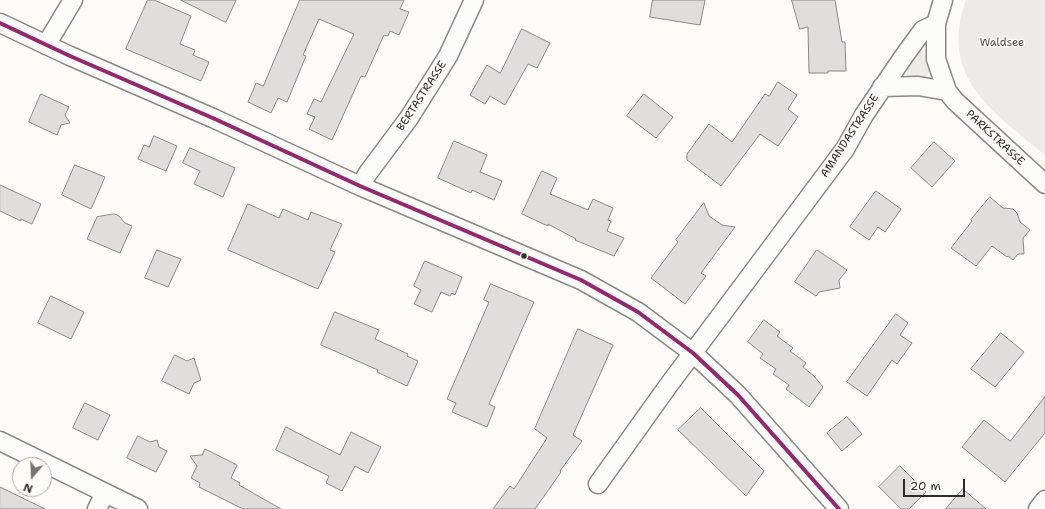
<!DOCTYPE html>
<html>
<head>
<meta charset="utf-8">
<style>
  body { margin:0 }
  #map { position:relative; width:1045px; height:509px; overflow:hidden; background:#fcfbf8; font-family:"Shantell Sans",sans-serif }
  canvas { display:block }
  .north { position:absolute; left:12px; top:457px; width:40px; height:40px; box-sizing:border-box; background:#fdfcf7; border:1px solid #a9a8a5; border-radius:50%; rotate:199deg; font-size:11px; font-weight:700; line-height:16px; text-align:center; color:#2b2b2b }
  .north::after { content:''; display:block; margin:auto; width:14px; height:18px; background:#747473; clip-path:polygon(50% 0,100% 100%,50% 72%,0 100%) }
  .scale { position:absolute; left:903px; top:479px; width:62px; height:18px; box-sizing:border-box; border:2px solid #2b2b2b; border-top:0; padding-left:5px; font-size:12px; line-height:14px; white-space:nowrap; color:#2b2b2b; -webkit-text-stroke:3px #fdfcf7; paint-order:stroke }
</style>
</head>
<body>
<div id="map">
<canvas width="1045" height="509"></canvas>
<div class="north">N</div>
<div class="scale">20 m</div>
</div>
<script>
const g = document.querySelector('canvas').getContext('2d');
g.lineJoin = 'round';
function fillPath(path, color) { g.fillStyle = color; g.fill(path, 'evenodd'); }
function strokePath(path, color, width, dash) { g.strokeStyle = color; g.lineWidth = width; g.lineCap = dash ? 'butt' : 'round'; g.setLineDash(dash || []); g.stroke(path); }
function drawText(font, color, halo, rows, align = 'center') {
  g.font = font + ' "Shantell Sans",sans-serif'; g.lineWidth = 3; g.setLineDash([]); g.textBaseline = 'middle'; g.strokeStyle = halo; g.fillStyle = color; for (const [text, x, y, turn = 0] of rows) {
    g.save(); g.translate(x, y); g.rotate((+turn || 0) * Math.PI / 180); g.textAlign = isNaN(turn) ? turn : align; if (halo) g.strokeText(text, 0, 0); g.fillText(text, 0, 0); g.restore();
  }
}
fillPath(new Path2D(`
  M966,0H1045V155C993,112 938,77 966,0Z
  M919,52H923C928,57 931,70 928,76C923,79 911,79 907,75L908,67Z`), '#ecebe8');
const building = new Path2D(`
  M148,0H154L191,16L180,44L195,50L193,55L209,62L201,81L126,49Z
  M181,0H236L226,22Z
  M300,0H404L400,9L409,12L399,35L390,31L388,36L384,35L365,77L361,76L332,140L309,129L315,117L307,114L314,99L321,102L354,34L319,19L303,55L306,56L287,102L278,98L271,113L248,102L256,83L263,86Z
  M653,0H705L700,25L650,17Z
  M792,0H835L842,42H845L846,71H828V73H809L808,27L800,29Z
  M522,29L550,43L537,68L528,64L505,105L490,96L485,104L470,95L487,65L500,73Z
  M778,82L797,95L788,109L798,117L778,146L760,134L721,186L687,160V154L709,124L732,142L765,94L769,96Z
  M41,94L69,107L65,115L70,123L61,125L57,135L29,122Z
  M644,94L673,117L656,138L627,116Z
  M154,136L177,146L166,171L138,159L144,145L149,147Z
  M454,141L487,155L480,172L502,181L494,200L472,190L471,193L438,178Z
  M934,142L955,161L932,187L911,168Z
  M190,148L235,168L223,197L194,184L200,171L183,163Z
  M75,165L105,177L91,209L62,195Z
  M542,171L557,178L550,194L588,210L593,199L613,208L608,220L611,221L607,231L624,238L614,256L575,240L576,239L548,224V226L522,214Z
  M0,185L41,204L32,224L21,219V221L0,211Z
  M876,191L901,209L885,232L878,227L869,240L850,227Z
  M990,197L1003,208L1013,209L1017,213L1020,222L1030,230L1023,238L1024,254H1018L1013,260L1008,256L1007,257L992,246L976,266L951,248L972,221L971,220Z
  M704,203L709,216L722,225L735,227L701,273L706,276L685,304L651,278L678,242L676,240Z
  M248,204L279,218L283,209L308,220L311,212L342,224L330,250L335,252L318,289L228,250Z
  M115,214L119,216L125,223L132,226L120,253L87,239L97,217Z
  M157,250L181,259L168,287L145,278Z
  M817,250L847,270L839,280L840,288L819,292L816,296L795,282Z
  M425,261L462,277L455,295L452,293L450,296L441,292L432,312L414,304L421,290L414,286Z
  M491,284L534,302L489,404L495,407L487,427L452,412L456,403L447,399L489,302L484,300Z
  M51,296L84,312L71,339L38,323Z
  M335,312L379,330L375,339L408,354L407,356L418,361L407,386L377,372L378,370L321,345Z
  M896,314L908,323L900,335L912,343L897,364L892,360L867,396L847,382Z
  M764,320L780,332L777,336L793,348L790,351L806,363L803,367L814,376L823,387L809,407L786,389L789,385L773,374L776,369L760,358L763,354L748,342Z
  M578,329L613,345L573,435L582,441L560,471L561,472L535,509H493L510,486L514,489L547,438L535,429Z
  M1001,333L1024,352L995,387L971,369Z
  M175,355L187,361L194,358L201,380L194,383L189,394L162,381Z
  M1045,397V433L1005,482L962,447L984,420L1010,441Z
  M85,403L110,415L98,440L73,428Z
  M701,408L764,471L746,496L678,430Z
  M847,417L862,434L842,451L827,433Z
  M286,427L340,455L351,432L381,447L368,473L355,466L342,491L326,483L329,476L276,450Z
  M138,436L150,442L157,440L159,447L167,451L156,472L127,458Z
  M205,449L237,465L231,478L240,483L239,485L281,509H243L199,487L200,483L191,478L197,466L190,456L202,455Z
  M900,466L926,492L909,509H901L879,487Z
  M0,487L45,509H0Z
  M963,489L986,509H946Z`);
fillPath(building, '#dfdedc');
strokePath(building, '#898987', 1);
const minor = new Path2D(`
  M943,0L936,24V59L947,91L955,101L1045,184
  M0,23L70,56L215,119L360,186L581,280L638,312L693,353L738,395L839,509
  M46,45L73,0
  M882,87L918,86L947,91
  M360,186L368,173L409,118L448,56L474,0
  M0,441L138,509
  M598,484L668,386L845,149L864,115L904,56L923,30L936,24
  M97,509L105,493
  M1038,509L1045,500`);
strokePath(minor, '#898987', 21);
strokePath(minor, '#fbfbf9', 18);
strokePath(new Path2D(`
  M0,23L70,56L215,119L360,186L581,280L638,312L693,353L738,395L839,509`), '#95276e', 4);
for (const [x, y, r, color] of [
  [524,256,3.5,"#2b2b2b"]
]) { const dot = new Path2D(); dot.arc(x, y, r, 0, 2 * Math.PI); g.fillStyle = color; g.fill(dot); strokePath(dot, '#fdfcf7', 1.5); }
drawText('11px', '#585857', '#fdfcf7', [
  ["Waldsee",1002,43]
]);
drawText('11px', '#2b2b2b', '#fdfcf7', [
  ["BERTASTRASSE",422,96,-57],
  ["AMANDASTRASSE",850,136,-57],
  ["PARKSTRASSE",995,138,43]
]);
</script>
</body>
</html>
